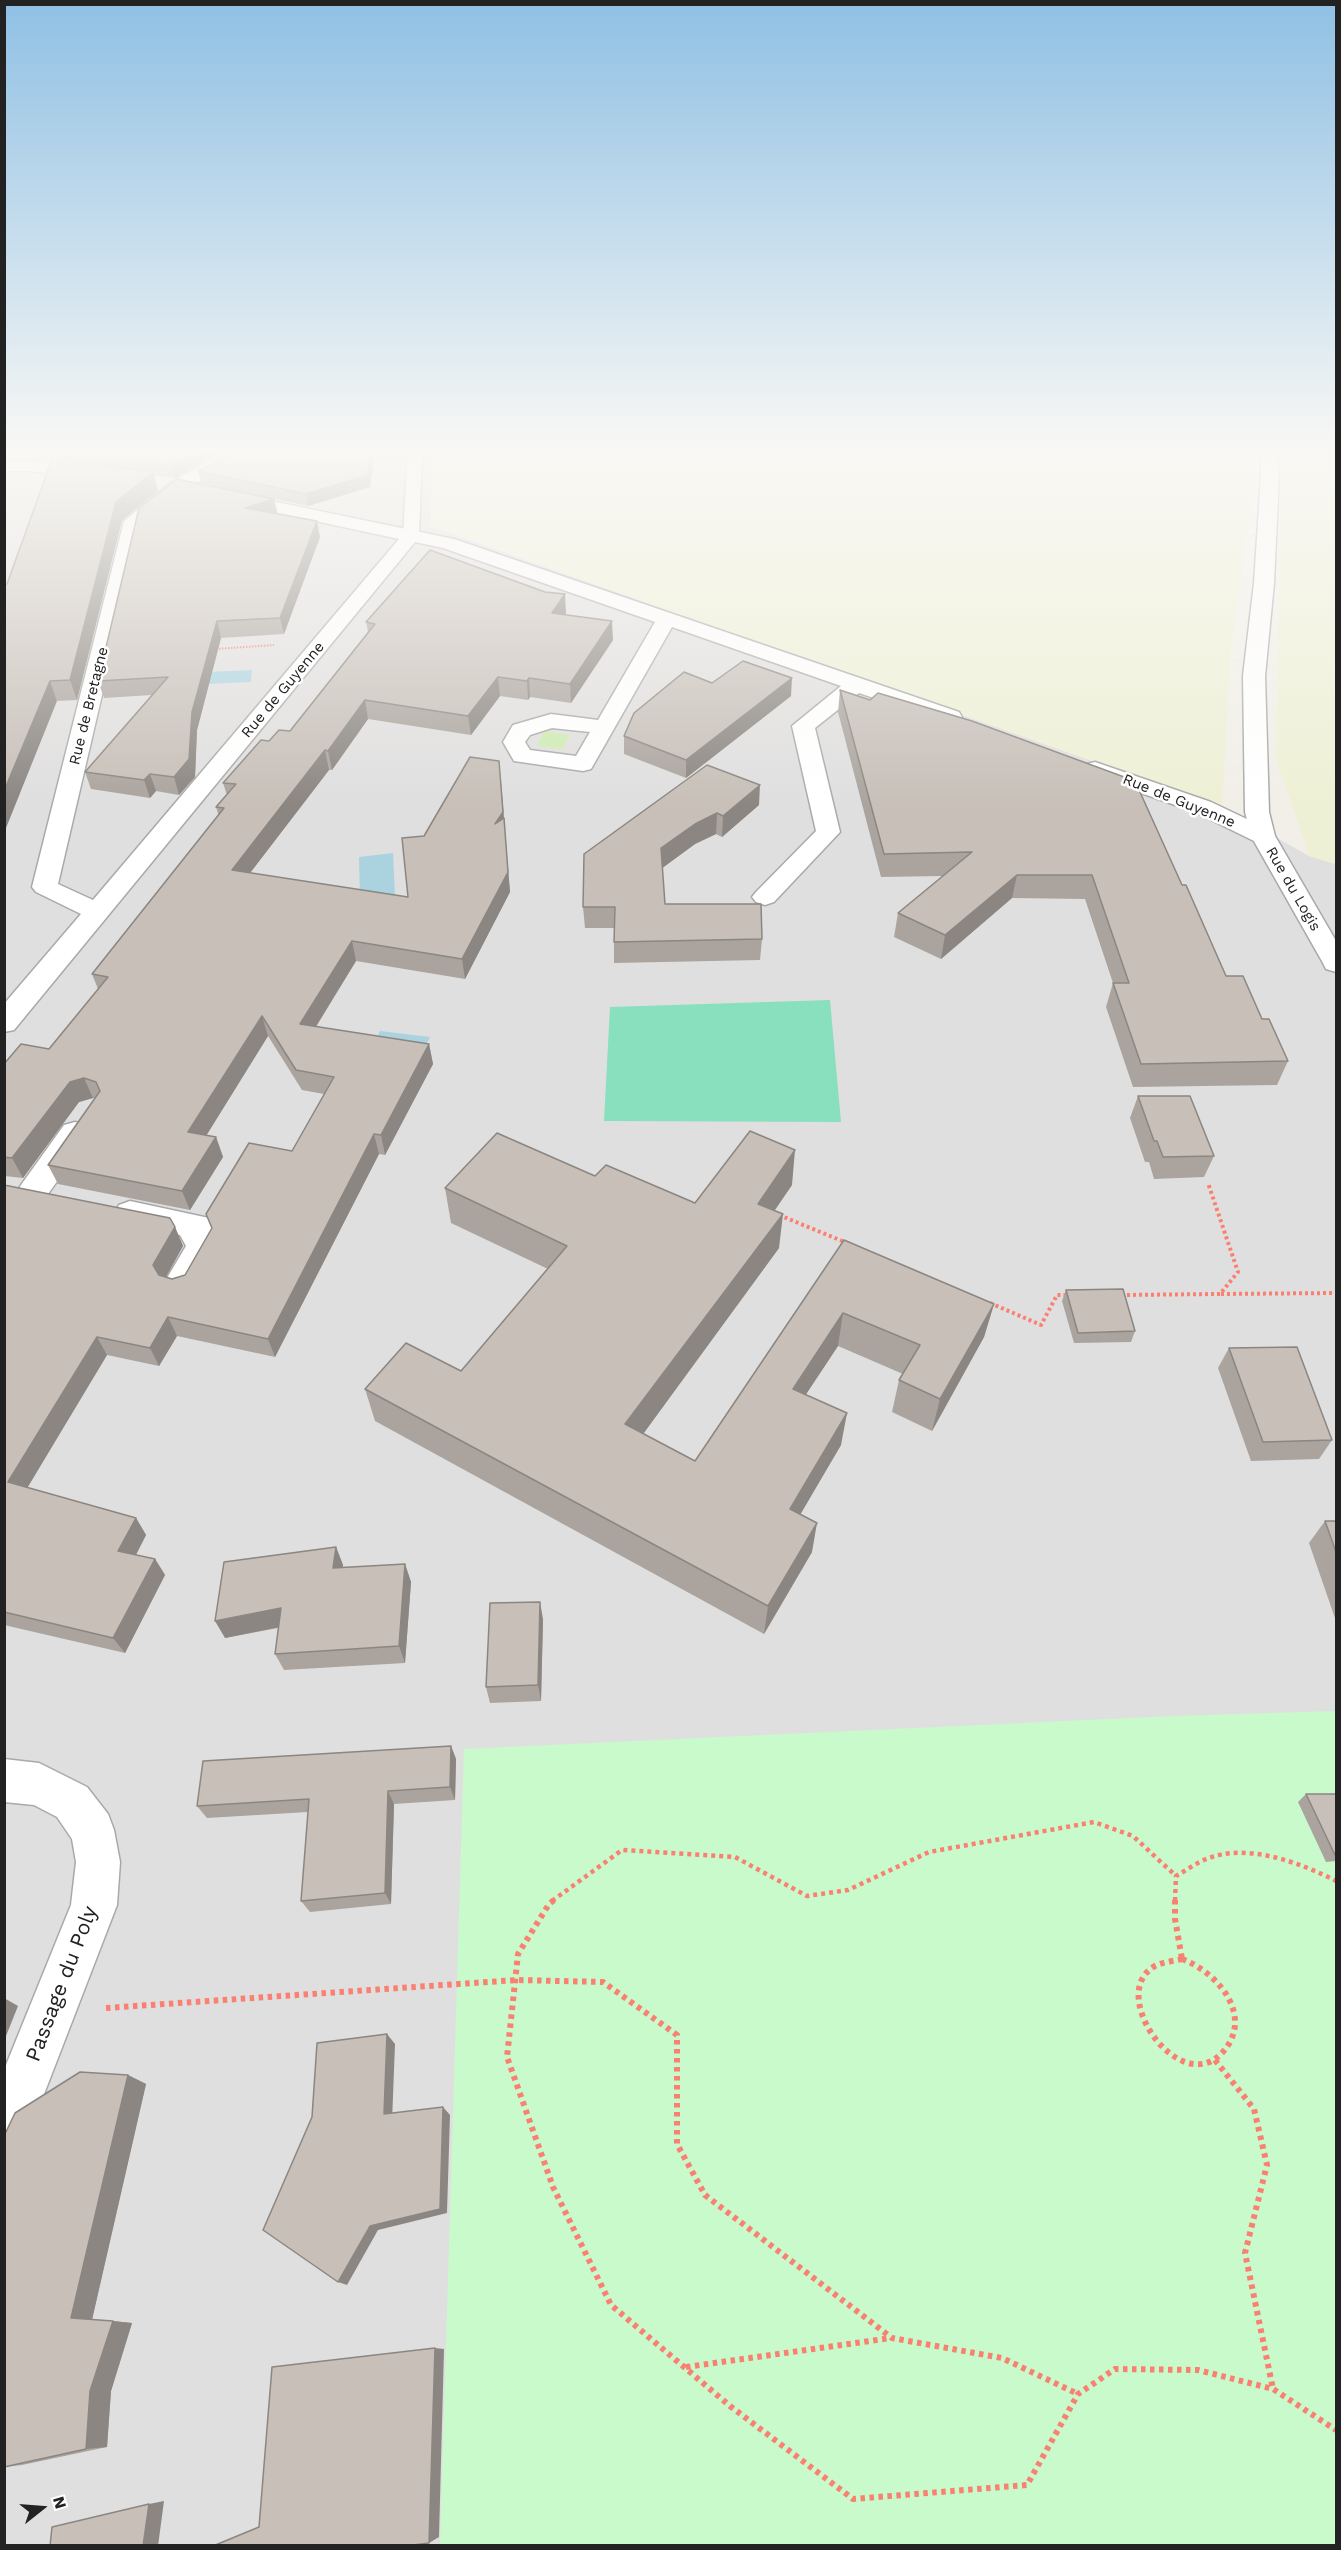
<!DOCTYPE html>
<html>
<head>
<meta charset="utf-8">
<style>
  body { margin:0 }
  #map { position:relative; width:1341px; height:2550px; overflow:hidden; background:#f2efe9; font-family:"Work Sans",sans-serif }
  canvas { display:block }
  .frame { position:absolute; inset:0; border:6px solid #222; pointer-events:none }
  .north { position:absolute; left:12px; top:2478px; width:60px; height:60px; -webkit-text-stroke:4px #fff; paint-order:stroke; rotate:73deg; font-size:16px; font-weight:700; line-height:24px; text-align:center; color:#222 }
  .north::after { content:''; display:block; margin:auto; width:21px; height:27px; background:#222; clip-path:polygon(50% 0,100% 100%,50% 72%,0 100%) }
</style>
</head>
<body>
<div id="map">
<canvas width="1341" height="2550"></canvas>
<div class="frame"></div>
<div class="north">N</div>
</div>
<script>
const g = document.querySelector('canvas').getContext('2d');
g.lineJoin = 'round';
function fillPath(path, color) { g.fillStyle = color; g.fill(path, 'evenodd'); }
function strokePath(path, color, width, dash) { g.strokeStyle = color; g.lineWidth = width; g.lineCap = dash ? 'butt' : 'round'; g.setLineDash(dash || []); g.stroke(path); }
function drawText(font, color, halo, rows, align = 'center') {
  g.font = font + ' "Work Sans",sans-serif'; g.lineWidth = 5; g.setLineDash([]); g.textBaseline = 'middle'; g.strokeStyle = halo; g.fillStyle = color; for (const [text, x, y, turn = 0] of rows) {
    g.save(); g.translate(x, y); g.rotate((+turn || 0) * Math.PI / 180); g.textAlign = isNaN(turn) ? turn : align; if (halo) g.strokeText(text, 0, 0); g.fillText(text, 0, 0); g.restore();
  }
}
fillPath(new Path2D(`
  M5,449H433L431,526L1222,807L1309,856L1336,864V2545L5,2546Z`), '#e0dfdf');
fillPath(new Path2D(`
  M433,449H1253L1255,474L1231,651L1222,807L431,526Z
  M1281,449H1336V864L1309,856L1276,759Z`), '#eef0d5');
fillPath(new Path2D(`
  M544,731L570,735L563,749L537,746Z`), '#cdebb0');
fillPath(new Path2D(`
  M1336,1711V2545L440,2546L464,1749L1173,1716Z`), '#c8facc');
fillPath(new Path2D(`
  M830,1000L841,1122L604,1121L610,1007Z`), '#88e0be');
fillPath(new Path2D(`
  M252,670L251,682L203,684L207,672Z
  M393,853L395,895L360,898L359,857Z
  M380,1031L430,1037L421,1054L373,1046Z`), '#aad3df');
const service = new Path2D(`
  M408,449H422L419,536L411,541L403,536Z`);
const minor = new Path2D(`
  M227,449H243L239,460L184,490L142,523L58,884L93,900L399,539L227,502L224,498L233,493L454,539L959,712L962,717L959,722L951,724L859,693L815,728L840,832L774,902L765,905L756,902L752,897L756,892L816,831L792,726L841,686L672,627L591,769L583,771L514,761L503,742L513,725L551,714L598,720L655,622L443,548L415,542L14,1030L4,1032V1004L81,914L36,892L32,887L124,521L172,482L225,453ZM552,728L590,732L576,756L530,750L525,742L530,735Z
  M4,461H31L94,469L103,474L94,479L31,471H4Z
  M1095,762L1211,802L1272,831L1275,836L1272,841L1263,843L1254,841L1195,812L1087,774L1083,769L1087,764Z
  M75,1122L86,1125L90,1133L86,1141L43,1201L32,1205L21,1201L16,1193L21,1185L64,1125Z
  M130,1201L209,1218L214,1227L211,1233L218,1246L193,1292L181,1296L169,1292L164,1283L186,1246L180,1235L119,1221L114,1213L119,1205Z
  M4,1759L39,1763L87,1787L108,1814L114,1830L120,1862L117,1905L29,2133L22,2151L4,2158V2070L71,1905L76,1862L72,1839L57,1817L34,1805L4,1802Z`);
const tertiary = new Path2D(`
  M1260,449H1276L1279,476L1274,583L1265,676L1269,812L1275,836L1336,941V972L1326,969L1323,963L1251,836L1245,812L1243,676L1254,583L1261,476Z`);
strokePath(service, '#a9a9a9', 3);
strokePath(minor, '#a9a9a9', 3);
strokePath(tertiary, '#a9a9a9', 3);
strokePath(new Path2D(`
  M216,649L274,645`), '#fa8072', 2, [1.5, 1.5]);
strokePath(new Path2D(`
  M779,1215L847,1243
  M1221,1294L1336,1293
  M1121,1295L1220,1294L1238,1272L1208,1183
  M990,1303L1041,1325L1057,1295H1068`), '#fa8072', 4, [3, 3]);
strokePath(new Path2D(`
  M552,1901L622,1850L735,1857L807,1896L848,1890L929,1852L1094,1822L1133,1836L1176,1876
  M1175,1901L1176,1876C1187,1870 1197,1862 1209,1858C1248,1843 1301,1863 1336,1881`), '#fa8072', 4.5, [4, 4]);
strokePath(new Path2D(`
  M554,1900L549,1904L518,1954L507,2057L553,2187L611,2305L730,2406L853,2499L1027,2485L1078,2394L1115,2369L1198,2370L1273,2389L1336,2430
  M1175,1900V1919L1182,1959
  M1182,1959C1219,1973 1256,2018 1221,2054C1178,2097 1106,1993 1155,1966C1163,1962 1174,1961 1182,1959Z
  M106,2008L517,1980L603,1982L677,2035V2144L705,2195L892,2338L1002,2358L1078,2394
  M1215,2060L1254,2109L1267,2165L1245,2253L1273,2389
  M686,2367L891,2338`), '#fa8072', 6, [4.5, 4.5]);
fillPath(service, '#fff');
fillPath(minor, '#fff');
fillPath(tertiary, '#fff');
fillPath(new Path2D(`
  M63,449H225L223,451L175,478L153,475L158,491L122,520L77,700L57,701L7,584L62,460L59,451Z
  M238,449H375L370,487L308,506L201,483L198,471L237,450Z
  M277,514L320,537L284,634L221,638L197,730L195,777L179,795L156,791L150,798L91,789L85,772L152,695L104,698L98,681Z
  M566,613L565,614L613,640L571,703L530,697L528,700L500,696L471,735L368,719L332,770H329L250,873L408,897L424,836L501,781L510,892L465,979L356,961L316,1027L429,1044L433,1064L385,1155L379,1154L275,1357L177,1336L159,1366L107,1355L27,1488L136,1518L146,1535L136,1555L155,1559L165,1575L125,1653L4,1625V1185L175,1227L183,1246L166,1277L172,1279L185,1275L212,1229L206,1214L292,1151L324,1094L302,1090L268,1036L206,1136L216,1137L223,1157L190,1210L58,1184L48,1165L95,1099L93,1098L79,1102L23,1178L4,1176V1064L49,1049L98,989L92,974L219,816L216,807L227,795L223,783L269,741L290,731L368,632L366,622Z
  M712,683L791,696L686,778L624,754V736Z
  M840,690L1182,885L1226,976L1262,1019L1288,1061L1277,1085L1133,1087L1106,1007L1113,983L1085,899L1012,898L941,959L894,937L898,913L943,876L881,877L838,712Z
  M707,765L759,805L722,837L716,834L695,844L662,868L665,904L762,939L760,960L614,963V928H585L583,907Z
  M1138,1096L1214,1156L1204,1177L1154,1179L1149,1162H1145L1130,1118Z
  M595,1176L695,1203L792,1185L774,1210L779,1248L643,1434L695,1461L844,1240L994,1304L984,1337L932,1431L892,1412L899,1380L903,1374L838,1346L806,1394L841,1445L800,1514L812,1552L764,1634L375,1421L365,1389L461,1371L548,1269L451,1223L445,1188Z
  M1066,1290L1135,1331L1131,1342L1074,1343L1062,1301Z
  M1229,1348L1332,1440L1319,1459L1251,1461L1218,1368Z
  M1325,1521H1336V1621L1309,1543Z
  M336,1547L343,1565V1568L405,1564L411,1582L405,1663L284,1670L275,1654L278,1628L225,1638Z
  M543,1619L541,1701L490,1703L486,1687Z
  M451,1746L456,1759L455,1800L394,1804L391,1904L310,1912L301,1901L308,1812L207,1818L197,1806Z
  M1306,1794H1336V1861L1326,1862L1298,1802Z
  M128,2075L146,2084L92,2319L132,2323L111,2391L107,2447L22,2465L4,2467V2136Z`), '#aba49e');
fillPath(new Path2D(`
  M203,449H225L223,451L175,478L171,466Z
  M371,449H375L370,487L308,506L306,494Z
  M153,472L158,491L122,520L77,700L70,680L116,502Z
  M274,499L278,515L245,508Z
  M317,521L320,537L284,634L280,618Z
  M565,594L566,613L553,631L552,613Z
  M217,621L221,638L197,730L195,777L179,795L174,777Z
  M612,621L613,640L571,703L570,684Z
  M498,677L500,696L471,735L468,716Z
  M529,678L530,697L528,700L527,681Z
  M792,678L791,696L686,778V760Z
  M50,681L57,701L4,833V791Z
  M365,700L368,719L332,770L328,751Z
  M325,750L329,770L237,890L232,870Z
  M499,761L510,892L465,979L462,959L495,824Z
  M150,774L156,791L150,798L144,780Z
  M760,785L759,805L722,837L723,816Z
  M717,813L716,834L695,844L661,869V848L695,824Z
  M1017,875L1012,898L941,959L945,935Z
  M352,941L356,961L305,1044L300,1024Z
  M262,1016L268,1036L196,1152L188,1132Z
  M429,1044L433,1064L385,1155L381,1135Z
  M84,1078L93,1098L79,1102L23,1178L12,1158L70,1082Z
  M374,1134L379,1154L275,1357L268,1339Z
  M216,1137L223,1157L190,1210L182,1191Z
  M795,1150L792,1185L756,1238L758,1204Z
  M783,1214L779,1248L627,1456L625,1424Z
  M175,1227L183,1246L162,1284L153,1265Z
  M994,1304L984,1337L932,1431L940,1399Z
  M843,1313L838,1346L789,1420L793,1389Z
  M168,1317L177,1336L159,1366L150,1348Z
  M97,1337L107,1355L20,1500L8,1482Z
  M847,1413L841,1445L786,1539L790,1509Z
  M136,1518L146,1535L129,1568L118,1551Z
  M817,1523L812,1552L764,1634L768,1606Z
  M336,1547L343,1565L341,1586L333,1568Z
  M155,1559L165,1575L125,1653L113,1638Z
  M405,1564L411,1582L405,1663L399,1646Z
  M540,1602L543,1619L541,1701L538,1685Z
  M281,1608L289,1625L225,1638L215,1621Z
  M451,1746L456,1759L455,1800L450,1787Z
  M388,1791L394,1804L391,1904L385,1893Z
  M4,1998L18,2006L4,2041Z
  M387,2034L395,2044L392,2122L384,2114Z
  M128,2075L146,2084L92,2320L71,2318Z
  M443,2107L450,2115L447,2213L378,2230L347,2285L338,2282L370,2226Z
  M113,2321L132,2323L111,2391L107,2447L86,2449L90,2391Z
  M435,2348L444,2349L439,2537L429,2543Z
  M164,2501L158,2546H143L149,2504Z`), '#8b8681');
const building = new Path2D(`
  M63,449H203L171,466L59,451Z
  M238,449H371L368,475L306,494L198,471L237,450Z
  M52,459L153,472L116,502L70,680L50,681L4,791V584H7Z
  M177,479L274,499L245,508L317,521L280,618L217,621L192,712L189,759L174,777L150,774L144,780L85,772L168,677L98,681L139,508Z
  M430,550L545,592L565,594L552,613L612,621L570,684L529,678L527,681L498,677L468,716L365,700L328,751L325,750L232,870L408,897L402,838L424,836L470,757L499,761L503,812L495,824L504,818L508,872L462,959L352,941L300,1024L429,1044L381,1135L374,1134L268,1339L168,1317L150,1348L97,1337L8,1482L136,1518L118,1551L155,1559L113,1638L4,1612V1185L170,1218L175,1227L153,1265L159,1275L172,1279L185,1275L212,1228L206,1214L249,1143L292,1151L334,1077L296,1070L262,1016L188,1132L216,1137L182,1191L48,1165L100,1091L96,1082L84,1078L70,1082L12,1158L4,1157V1064L21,1044L49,1049L108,977L92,974L224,808L216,807L236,784L223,783L261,740L269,741L279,730L290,731L375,624L366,622Z
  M743,661L792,678L686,760L624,736L634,713L684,672L712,683Z
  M840,690L870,700L878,693L972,721L1135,781L1182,885H1186L1226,976H1243L1262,1019H1269L1288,1061L1141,1064L1113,983H1129L1092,875H1017L945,935L898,913L972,852L884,854Z
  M707,765L760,785L723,816L717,813L695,824L661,848L665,904H761L762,939L614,942L615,907H583L584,854Z
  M1138,1096H1190L1214,1156L1163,1157L1157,1141H1154Z
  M750,1131L795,1150L758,1204L783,1214L625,1424L695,1461L844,1240L994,1304L940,1399L899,1380L920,1345L843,1313L793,1389L847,1413L790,1509L817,1523L768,1606L365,1389L406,1343L461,1371L567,1246L445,1188L497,1133L595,1176L606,1165L695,1203Z
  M1123,1289L1135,1331L1078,1333L1066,1290Z
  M1297,1347L1332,1440L1263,1442L1229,1348Z
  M1325,1521H1336V1552Z
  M336,1547L333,1568L405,1564L399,1646L275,1654L281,1608L215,1621L224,1562Z
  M540,1602L538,1685L486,1687L490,1603Z
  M451,1746L450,1787L388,1791L385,1893L301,1901L309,1799L197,1806L203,1761Z
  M1306,1794H1336V1855H1335Z
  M387,2034L384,2114L443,2107L440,2209L370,2226L338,2282L263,2230L312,2117L317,2043Z
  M80,2072L128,2075L71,2318L113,2321L90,2391L86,2449L4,2467V2136L15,2113Z
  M435,2348L429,2543L405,2546H213L259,2527L272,2367Z
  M149,2504L143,2546H50L52,2527Z`);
fillPath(building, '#c7bfb8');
strokePath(building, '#8b8681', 1.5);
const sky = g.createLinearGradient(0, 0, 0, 806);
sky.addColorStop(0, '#8fc0e4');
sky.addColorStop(0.56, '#f9f8f5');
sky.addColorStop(1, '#f9f8f500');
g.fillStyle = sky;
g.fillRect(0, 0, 1341, 806);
drawText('15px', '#222', '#fff', [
  ["Rue de Guyenne",283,690,-50],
  ["Rue de Bretagne",89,706,-76],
  ["Rue de Guyenne",1179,801,22],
  ["Rue du Logis",1293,889,60]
]);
drawText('21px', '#222', '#fff', [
  ["Passage du Poly",62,1984,-69]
]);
</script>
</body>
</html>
